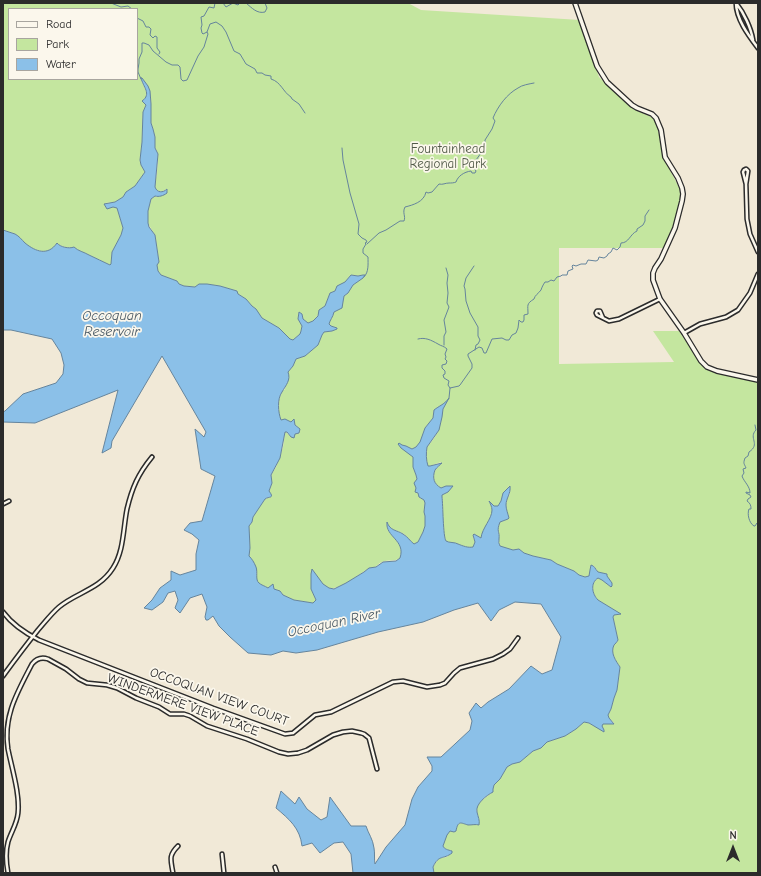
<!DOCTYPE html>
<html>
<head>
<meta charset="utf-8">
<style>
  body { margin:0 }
  #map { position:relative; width:761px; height:876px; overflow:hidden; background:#f1e9d7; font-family:"Comic Neue",sans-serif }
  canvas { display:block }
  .frame { position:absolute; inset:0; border:4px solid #2b2b2b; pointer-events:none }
  .legend { position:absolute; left:8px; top:8px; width:130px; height:72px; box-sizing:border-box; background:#fbf7ec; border:1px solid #a8a59f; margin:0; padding:5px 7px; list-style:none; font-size:12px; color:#2b2b2b }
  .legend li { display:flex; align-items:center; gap:8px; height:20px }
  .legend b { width:20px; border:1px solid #a8a59f }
  .north { position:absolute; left:713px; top:828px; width:40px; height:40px; -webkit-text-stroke:3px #fbf7ec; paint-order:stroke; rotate:0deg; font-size:11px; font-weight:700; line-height:16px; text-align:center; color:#2b2b2b }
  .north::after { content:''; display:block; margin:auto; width:14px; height:18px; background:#2b2b2b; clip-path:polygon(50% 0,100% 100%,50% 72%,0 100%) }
</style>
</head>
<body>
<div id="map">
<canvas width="761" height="876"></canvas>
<div class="frame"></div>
<ul class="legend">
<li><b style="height:5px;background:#fbf7ec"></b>Road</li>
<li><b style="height:11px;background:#c4e69f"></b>Park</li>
<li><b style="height:11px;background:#8bc0e8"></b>Water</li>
</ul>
<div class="north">N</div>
</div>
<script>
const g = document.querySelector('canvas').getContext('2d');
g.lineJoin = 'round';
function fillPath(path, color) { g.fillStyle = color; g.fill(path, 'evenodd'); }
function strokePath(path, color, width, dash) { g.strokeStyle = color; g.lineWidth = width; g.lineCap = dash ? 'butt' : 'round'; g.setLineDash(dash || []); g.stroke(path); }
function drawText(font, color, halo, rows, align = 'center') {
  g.font = font + ' "Comic Neue",sans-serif'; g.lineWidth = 3.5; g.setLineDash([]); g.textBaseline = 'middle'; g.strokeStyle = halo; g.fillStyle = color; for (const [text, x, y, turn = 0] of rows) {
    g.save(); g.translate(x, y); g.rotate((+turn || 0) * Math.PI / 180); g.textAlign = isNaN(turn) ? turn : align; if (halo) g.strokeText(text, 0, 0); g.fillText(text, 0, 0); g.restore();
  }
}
fillPath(new Path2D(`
  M3,3H408L421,10L580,20L599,77L633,109L656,119L664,159L681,191C681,212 671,229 664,248H559V364L674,362L653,331H679L701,363L706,368L715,372L758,382V873H434L433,867L439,858L447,857L452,851C448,850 444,849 443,846C444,842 445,835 448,833C453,828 454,831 458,824C469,820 467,830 479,820L477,812V806L480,802L490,794L494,785L500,779L507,767L512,764L520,762L533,751L541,748L547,742L565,736L576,729L584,722L589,723L594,726H602V724H613L614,723L609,718L608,715L611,709L614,698L617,690L620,667C616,661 610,653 614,645C615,644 617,642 618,640L613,617L614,615L620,614L598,600C592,594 590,583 598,578L602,580L611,587L612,583L607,576V574L598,572L594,566L591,565L590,570L589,576L585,577L579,575L574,571L557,564L551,560L533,556L524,553L519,549L513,550L500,546C498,540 499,545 499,539C500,531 496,532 500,522L508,519L509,516L507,513L506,504L507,499L510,494L509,486L507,490L503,493L501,501L498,506H494L489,501L492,508V513L481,538L474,534L473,537L475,542L473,547C468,548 463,546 458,544C455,542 449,543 446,541C443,537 443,504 442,497V495L448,492L450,489L444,487L443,488H441C434,484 432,478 435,471C437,467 439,467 441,462L430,466H428C426,460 426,453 427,447C432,441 437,435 439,428C442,420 441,411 446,403L434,410L433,418L425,428L421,442L416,447L412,449L406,446L402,445L413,457V467L416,475L417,480L416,490L420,498L424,500L425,503L424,512L425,516V526L423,532L418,542L414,544C410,541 408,537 404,534C398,530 390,531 387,523C385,536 406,540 400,558C395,562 388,559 382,562C379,563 377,566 374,568C371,569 372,567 368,569C359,574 337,593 327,587C320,583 317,576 313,570L311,589L316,600L313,603L294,600L283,595L280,591L274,589L273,587L268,588L258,583L256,579L257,573L249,556L250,548L249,526L252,522L253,517L265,499L270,497L269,491L272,483L271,475L276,467L283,447L285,432H286L291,437H294L295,434L299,433L300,429C294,424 289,419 281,420L279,416V400L282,391L285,389L288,372L293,366L296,359L305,356L318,345L322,335L324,332L332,331L337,328L331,326L329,324C330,320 333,317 334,312C343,307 342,307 344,296L348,293L353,285L365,276L363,275L358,276L351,275C349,277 347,281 344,283C340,286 337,285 335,291L330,293L325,306L321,309C318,315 316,321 308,323L303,319L302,314L299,312L298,319L302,326L301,331L300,334L293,340L290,339L279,328L262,318L256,310L252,306L246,299L238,294L237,291L220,286L207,284H199L196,287L184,286L179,284L177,281L161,275L158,271L157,265L159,261L155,235L150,227L148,223V211L151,199L155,196L157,197L167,192V189C160,194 154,191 155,183C155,179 157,176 157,173C157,168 158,162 158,157C158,153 157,151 155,148V137L153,129L151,123V97L141,80C144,87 151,96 143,101L146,105L143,112L142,142L140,160L141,165L145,172L135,186L126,192L123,197L115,202L105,203L117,208L123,228L121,235L112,252L111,264L110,265C103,262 96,258 89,255C84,252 78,251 74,247L68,248L56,244C51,256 35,251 27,245C23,241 19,237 15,234C11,232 7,231 3,230ZM9,9H137V79H9Z`), '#c4e69f');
const water = new Path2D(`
  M141,78H142L148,86L150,91L151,104V123L153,129L155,137V148L158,154L155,187C157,193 163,193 167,189V193C163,196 159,197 155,196L151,199L148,211V223L149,227L155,235L159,262L157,265L158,271L161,275L177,281L179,284L184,286L195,287L199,284H207L220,286L237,291L238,294L246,299L252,306L256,309L262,318L279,328L290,339L293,340L300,334L301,331L302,326L298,319L299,312L302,314L303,319L308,323L313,321L318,316L319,310L325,306L330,293L335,291L337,286L345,282L351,275L358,276L363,275H365L363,278L353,285L348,293L344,296L342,308L334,312C333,317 330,320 329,324L331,326L337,328V329L332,331L324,332L322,335L318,345L305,356L296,359L293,366L288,372C291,380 286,385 282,392C277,399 278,412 281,420L285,419L291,422L294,419L295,425L300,429L299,433L295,434L294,438L291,437L287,432H285L280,458L271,475L272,483L269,491C275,499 269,496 265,499L253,517L252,522L249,526L250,548L249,556C252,559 254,562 256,567C258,572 255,580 259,583C261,585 265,586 268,588L273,584L274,589L280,591L283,595L294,600L313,603L316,600L311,589V574L312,569L323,584L329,588L334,589L346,583L364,572L369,568L376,567L383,562L396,561L400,558C406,540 385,537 387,522C390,531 397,530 403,534C408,537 410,541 414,544L418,542L423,532L425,526V516L424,512L425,503L424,500L419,497L418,493L415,492L416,488L414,483L417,479L416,475L413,467V457L401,448L398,444L399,443L402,445L406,446L412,449L416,447L420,442L425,428L433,418L434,410C439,406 445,404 449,398L443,409L442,417L439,430L427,447C426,453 426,460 428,466H430L442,463C440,465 437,467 435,470C432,478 434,484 441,488L446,486H453L448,492L442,495V497C443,504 443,537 446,541C449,543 455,542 458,544C463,546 468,548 473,547L475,542L473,535L474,534L481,538C482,528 492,519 492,510C492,507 490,503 489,501L494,506H498L501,501L503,493L510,486C511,494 506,498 506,505C506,509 508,514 509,518L508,519L500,522C496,532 500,531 499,539C499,545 498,540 500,546L513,550L519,549L524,553L533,556L551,560L557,564L574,571L579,575L585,577L589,576L590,570L591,565C595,566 595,569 598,572L607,574V576L612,583V586L611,587L602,580L598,578C590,583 592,594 598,600L621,614L614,615L613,617L618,640C617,642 615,644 614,645C610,653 616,661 620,667L617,690L614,698L611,709L608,715L609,718L614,724H603L602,726L604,730V732L589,723L584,722L576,729L565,736L547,742L541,748L533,751L520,762L512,764L507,767L500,779L494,785L493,789V792C487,795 475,804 477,812C478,817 480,820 479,825C476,824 472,825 468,825C461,823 458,820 456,831L454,832L450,831L447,835L443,846C444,849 448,850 452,851V853C443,860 439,854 433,867L434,873H353L351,854L343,842L334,843L320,853L312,843L302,846C300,828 289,819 276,808L281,791L295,804L299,797L307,809L321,820L327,817L330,797L351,826H366C368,833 373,839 374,848C375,853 374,859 375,864L386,847L405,825L412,799L418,787L432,771V766L427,757H441L470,730L472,721L469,713L476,703L481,708L488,702L509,689L531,666L542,674L552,670L561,637L541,604L515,602L499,610L491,621L478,603L454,610L423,622L378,632L317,650L296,653L283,651L271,655L248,653L230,637L219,626L213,616L208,620H206L205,617L207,607L202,594L190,598L180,613L175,608L178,600L175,591L168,593L163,602L152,610L144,608L152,600L160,588L171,580V571L180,575L196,570V554L199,540L192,534L184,530L190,523L202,521L215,476L201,469L195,429L204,437L206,432L162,356L112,441L111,448L102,453L118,390L35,423L3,422V412L5,411L23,394L56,383L63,374L64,365L61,353L52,339L11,330H3V230C7,231 11,233 15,234C19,236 22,240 25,243C36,252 48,256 57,243C60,247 69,249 74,247C78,251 84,252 89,255C96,258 103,262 110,265L111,264L112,252L121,235L123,228L117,208L113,207L107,209L104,204L115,202L123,197L126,192L135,186L145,172L141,165L140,160L142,142L143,112L146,105L142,101C152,94 143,87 141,78Z`);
fillPath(water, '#8bc0e8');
strokePath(water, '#65849c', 1);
strokePath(new Path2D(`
  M111,3L121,7L128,6L132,9
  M223,3L226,7L233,3L238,5L240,3
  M246,3C252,8 257,14 265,12L267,8L265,3
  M137,18L143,21L146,27H149L151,29L150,35L153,38L155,36L157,37V48L160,52L159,54
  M207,32L210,24L216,22L222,26L226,32L234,51L240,54L246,64L255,69L257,73H262L265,75L271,76V79C281,82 283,92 291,97L292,99L299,104L305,113
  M141,79L138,72V69L139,63V59L142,52V43H144L149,45L153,51L166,62L172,65H178L180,67L181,79L183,81L187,80L198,56L204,47L208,34L207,32L203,34L202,33L201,28L202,25L201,17L204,16L209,7L214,8L215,3
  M342,148L343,160L350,193L359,224L358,234L362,238L366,240L367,242L365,243L366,244L363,249V253L368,257C368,264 369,272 364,277
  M367,244L379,233L386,230L400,221H404C406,216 402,213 405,207C413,205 424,202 426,192L428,193L432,192L439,184C443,185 445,183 449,183C451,183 454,183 456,182C458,176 464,172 471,171L472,173H475L476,171C474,168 472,165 474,161L476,160L481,153L482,149L485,144V140L492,129L495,121L493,118C498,106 507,94 518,88C522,85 529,84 534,83
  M474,266L466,278L464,286L465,289L466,301L470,313L478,327V336L480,340L478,344L476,345L475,350
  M418,339C425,337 431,340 438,344C441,346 444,346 447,349L445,354L446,357L445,359L447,361L446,364L442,365V368L445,371V374L443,375L444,378L449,381L448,385L450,388
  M444,345V336L446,332L444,320L449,307L447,303L448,293L447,283L448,275L446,268
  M449,398L450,388L459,386L460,385L472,368V364L468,356V354L479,347L482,348L484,353H486L492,339L502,338L506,340H509L512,335L516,333L518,328L519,320L521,322H523L524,320V315L528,314C528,305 526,304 534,299C535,295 538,294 541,290C542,287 543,285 545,282H548L551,280L554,281L557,277L561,276L562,275H567L568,271L573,269L572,266L573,265L576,266L581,264H586L588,260L596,261L598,260L599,257L604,258L607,256L608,254L611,252L613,248L617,250L620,247L621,243C629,243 630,234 637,231V229L643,225L645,221V216L649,210
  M755,425L756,430C748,438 761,444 749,452L748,456L745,458C743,464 744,463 746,468L743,469L744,473L742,476C744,482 750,486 750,493L746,492V493L750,495L751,497L748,499L747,501C750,503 751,505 751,509H749C747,514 749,523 754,526H755L757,523L758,525`), '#65849c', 1);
const street = new Path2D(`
  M736,3C736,19 749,36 758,48
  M736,3C744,13 751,28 753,40
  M746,169L748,171L746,184L743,172L744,170Z
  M746,184L747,219L750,234L758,252
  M597,311H600L603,318L597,315L596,313Z
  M603,318L609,321L619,319L660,299
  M684,333L700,324L726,317L738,310L750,293L758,274
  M3,504L9,501
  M3,612C12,624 25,633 39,640L213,708L285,734L293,733L315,715L331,712L393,682L403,681L427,687L440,685L445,683L454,673L460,668L493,659L503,654L510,649L518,638
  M3,676C14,661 26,645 38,630C45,622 51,614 59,607C77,592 99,590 113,568C124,551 123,529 127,509C132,488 138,474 152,457
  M222,854L224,873
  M275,867L277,873
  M8,873C6,862 5,853 8,842C11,832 17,824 18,813C20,794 12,769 8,749C3,716 17,693 32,664C36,659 42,657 48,659L66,669L79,679L87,683L107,685L117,688L136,698L159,707L170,714H184L190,716L207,726L247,739L279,752L288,754L298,753L307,750L333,735L343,732L352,731L361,733L364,734L369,738L377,769
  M173,873C171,860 168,856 178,846`);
const secondary = new Path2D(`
  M575,3L597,66L607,82L632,105L637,108L652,114L656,118L661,130L665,157L678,178L682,188L683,194L682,201L675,228L661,259L655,268L653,273V280L660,299L684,333L701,361L707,367L717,371L758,380`);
strokePath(street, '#2b2b2b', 5.5);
strokePath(secondary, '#2b2b2b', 6);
strokePath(street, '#fbf7ec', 2.5);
strokePath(secondary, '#fbf7ec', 3.5);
drawText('13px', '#515a48', '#fbf7ec', [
  ["Fountainhead",448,149],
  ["Regional Park",448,164]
]);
drawText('13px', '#2b2b2b', '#fbf7ec', [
  ["OCCOQUAN VIEW COURT",219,697,20],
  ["WINDERMERE VIEW PLACE",183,705,20]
]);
drawText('italic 14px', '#485864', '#fbf7ec', [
  ["Occoquan",112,316],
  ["Reservoir",112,332],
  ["Occoquan River",334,623,-12]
]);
</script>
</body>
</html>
